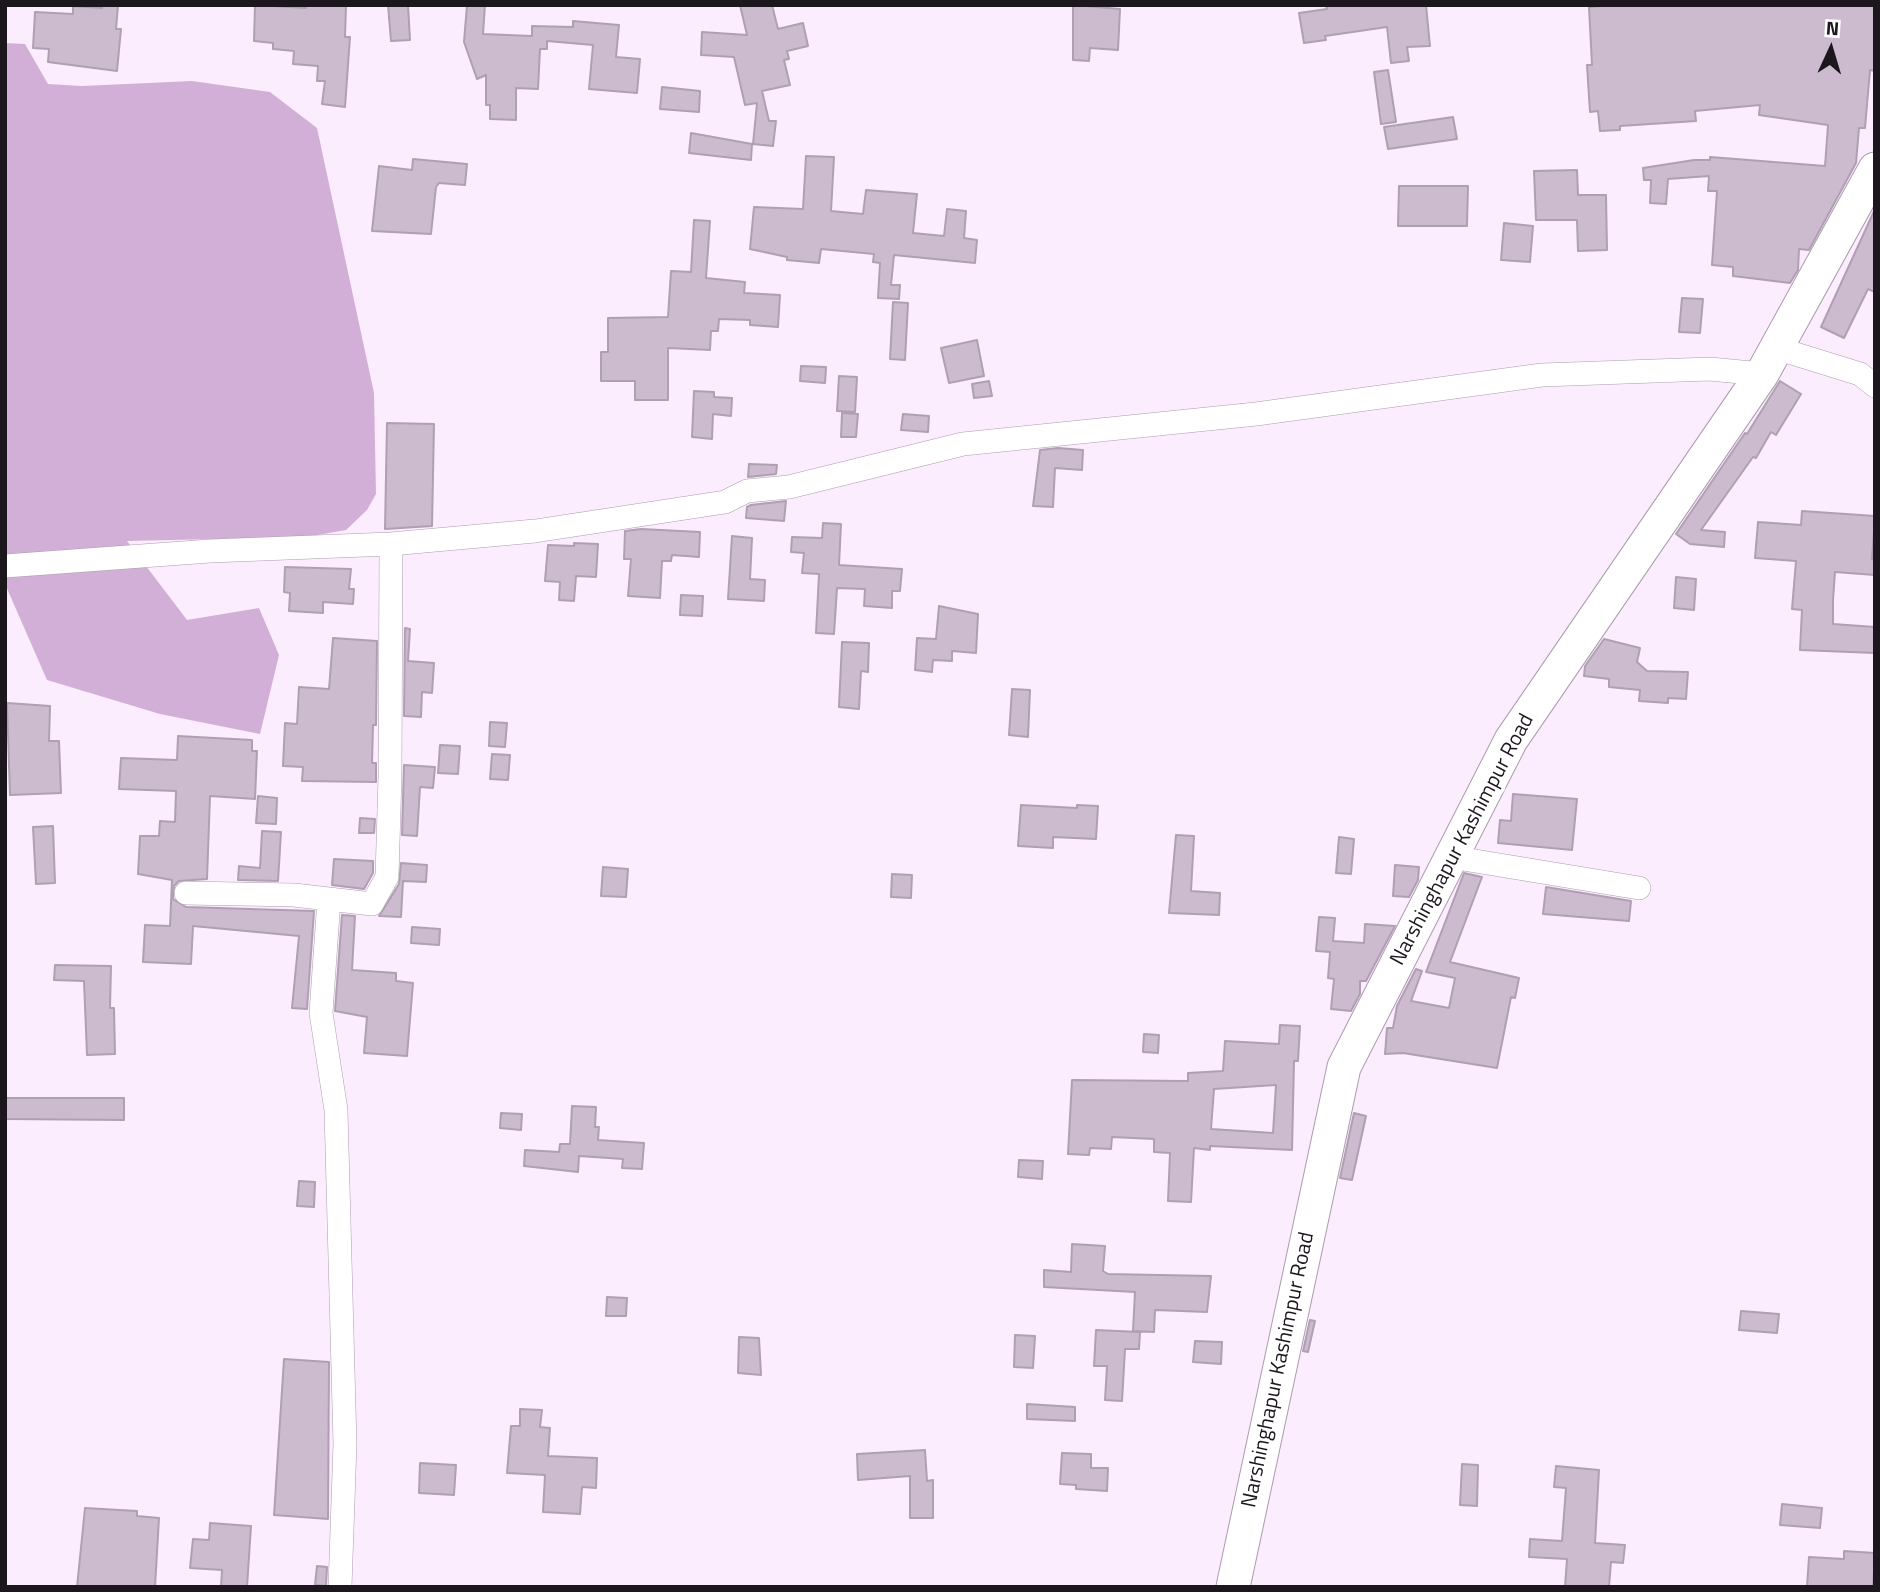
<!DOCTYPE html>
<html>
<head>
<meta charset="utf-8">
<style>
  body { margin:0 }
  #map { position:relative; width:1880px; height:1592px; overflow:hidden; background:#fcedfe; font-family:"Titillium Web",sans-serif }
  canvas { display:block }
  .frame { position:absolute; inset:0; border:7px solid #1c161d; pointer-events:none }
  .north { position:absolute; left:1796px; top:14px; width:70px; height:70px; -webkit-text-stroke:5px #fff; paint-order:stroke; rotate:4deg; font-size:19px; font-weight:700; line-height:28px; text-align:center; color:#1c161d }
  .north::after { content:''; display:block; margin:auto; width:24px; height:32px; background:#1c161d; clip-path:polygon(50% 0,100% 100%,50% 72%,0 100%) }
</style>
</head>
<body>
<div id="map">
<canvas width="1880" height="1592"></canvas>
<div class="frame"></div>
<div class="north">N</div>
</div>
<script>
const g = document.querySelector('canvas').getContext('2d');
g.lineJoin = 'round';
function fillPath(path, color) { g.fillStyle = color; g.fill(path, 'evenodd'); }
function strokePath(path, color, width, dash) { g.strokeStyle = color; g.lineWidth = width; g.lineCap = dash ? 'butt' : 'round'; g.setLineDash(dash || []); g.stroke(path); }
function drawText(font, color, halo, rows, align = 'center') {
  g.font = font + ' "Titillium Web",sans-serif'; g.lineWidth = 7; g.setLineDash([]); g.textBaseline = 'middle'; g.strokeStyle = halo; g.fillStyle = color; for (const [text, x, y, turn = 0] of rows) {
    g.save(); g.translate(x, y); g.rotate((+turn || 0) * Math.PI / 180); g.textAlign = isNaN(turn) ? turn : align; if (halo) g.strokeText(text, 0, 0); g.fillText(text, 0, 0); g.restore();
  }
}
fillPath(new Path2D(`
  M5,43L25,44L48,84L82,86L192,81L270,92L317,128L374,393L376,494L367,510L346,530L306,537L127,541L187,620L259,608L279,655L260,734L160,714L47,680L5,584Z`), '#d2afd7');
const building = new Path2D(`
  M102,5H118L116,29H121L117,71L48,62L49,49L33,48L35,12L73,14V6L102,8Z
  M255,5L306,8V5H346L345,37H350L345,107L322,104L325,81H317L318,66L293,64L294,51L273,49V43L254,41Z
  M388,5H408L410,40L391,41Z
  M467,5H485L483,34L532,36V26L573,27V21L619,25L616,57L640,59L637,93L589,89L593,45L547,41V49H540L538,89L516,88V120L490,119V105H486V75L477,79L464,42Z
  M740,5H772L778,29L803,23L808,46L787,51L789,59L784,60L790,85L762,91L769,121H776L773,146L753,144L757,103L745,105L734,57L701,55L702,32L747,35Z
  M1073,5L1120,9L1118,50L1090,48L1089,61L1073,60Z
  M1326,5H1426L1430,46L1407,47L1409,61L1391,63L1387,27L1325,36L1326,40L1304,43L1299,13L1327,9Z
  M1614,5H1875V71L1870,70L1865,128H1859L1856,163L1809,250L1799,249L1798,270L1790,283L1733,276V267L1712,265L1717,191H1708L1709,176L1668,179L1666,204L1650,203L1651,180H1644L1643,168L1694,160H1710V157L1825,166L1828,125L1759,115L1760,105L1695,111L1696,121L1620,126V130L1600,131L1598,111L1590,112L1587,65H1592L1589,7Z
  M1388,70L1396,122L1381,124L1374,72Z
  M662,87L700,91L699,112L660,109Z
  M1453,117L1457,139L1388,149L1384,127Z
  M691,133L752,144L751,160L689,153Z
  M806,156L834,157L831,211L863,214L866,190L917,194L913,233L944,236L947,209L966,211L964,238L977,240L975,263L894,255L891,285H900L899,299L878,298L880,263L873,262L874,254L821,249L819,263L787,260V257L750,249L754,207L803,209Z
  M413,159L467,164L465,185L439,183L436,187L431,234L372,231L379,166L412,170Z
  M1577,170L1578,195H1606L1607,250L1578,251L1577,220H1536L1534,171Z
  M1399,186H1468L1467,226H1398Z
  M1875,209V292L1868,289L1844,338L1821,327Z
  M694,220L710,221L706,278L745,282L744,293L780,295L778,327L750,325V320L719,319L718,331H711L710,350L668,348V400H635V381H601V352H608V318L668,317L671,271L691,272Z
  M1504,223L1533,226L1530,262L1501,260Z
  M1682,298L1703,299L1700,333L1679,332Z
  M893,302L908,303L905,360L890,359Z
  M977,340L984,376L949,383L941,348Z
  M801,366L826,367L825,383L800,381Z
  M839,376L857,377L855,412L837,411Z
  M989,381L992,396L974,398L972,384Z
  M1780,381L1801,394L1776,435L1771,432L1756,458L1753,457L1701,530L1725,532L1724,547L1690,544L1676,534L1745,433L1747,434Z
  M694,391L714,392V397L732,398L731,416L713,414L712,439L692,437Z
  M842,413L858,414L856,437H841Z
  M903,414L929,416L928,432L901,430Z
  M387,423L434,424L432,526L385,529Z
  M1058,448L1083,450L1082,470L1055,468L1053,507L1033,506L1040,450Z
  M749,464L777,465L776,474L748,477Z
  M786,501L784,521L746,518L747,507L751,505Z
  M1802,511L1875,516L1872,559H1875V575L1835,572L1833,600V624L1875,627V653L1800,650L1802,610L1792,609L1796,561L1755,558L1758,522L1801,525Z
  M823,523L841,524L839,565L902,569L900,591H892V608L864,606L865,589L837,588L834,634L816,633L819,574L802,573L804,553L791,552L792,537L822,538Z
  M641,529L700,532L699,557L672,555L671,561H662L660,598L628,596L631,559H624L625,531Z
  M732,536L752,538L750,579L765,580L764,601L728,599Z
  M574,543L598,544L596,577L576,576L574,601L559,600L560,582L545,581L548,545L574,546Z
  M285,567L351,569L349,589H354L353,604L323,602V613L289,611L290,593L284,592Z
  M1676,577L1696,579L1694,610L1674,608Z
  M681,595L703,596L702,616L680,615Z
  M939,606L978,614L976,653L952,651V661L933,660L932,672L915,670L917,638L936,639Z
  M405,628L410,629L408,661L434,663L432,693L422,692L421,717L404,716Z
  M333,638L377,641L376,725H373L372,763H376V782L302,781L303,767L283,766L285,723L297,724L299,687L329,689Z
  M1604,639L1640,648L1637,662L1647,671L1688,672L1686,699L1668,698V703L1639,701L1640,690L1609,687V679L1584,676L1585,666Z
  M842,642L869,643L868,672L861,671L859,709L839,707Z
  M1012,689L1030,690L1028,737L1009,735Z
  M7,703L50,706L49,741H59L61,793L10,795Z
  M490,722L507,723L505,747L489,746Z
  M178,736L252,740V751H257L255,799L210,796L207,879L179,881L174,886L173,899L186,907L314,911L307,1009L292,1008L299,936L193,926L191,964L143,962L145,925L170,926L172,880L138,874L140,836H159L160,821L175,822L176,791L119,789L121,758L177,760Z
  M440,745L460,746L458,774L438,773Z
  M492,754L510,755L508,780L490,779Z
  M404,765L435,767L433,788L420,787L417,836L402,835Z
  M1513,794L1577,799L1572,850L1498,843L1500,820L1511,821Z
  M258,796L277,798L276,824L256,823Z
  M1021,805L1077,808V805L1098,806L1096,839L1053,837V848L1018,846Z
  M360,818L375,819L374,833H359Z
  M53,826L55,883L36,884L33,827Z
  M262,831L281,832L278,881L238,880L239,866L260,868Z
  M1176,835L1194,836L1191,891L1220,893L1219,915L1169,913Z
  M1339,837L1354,839L1351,874L1336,873Z
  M334,859L373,861V873L364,889L332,885Z
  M401,863L427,865L426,882L403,881L401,917L379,916L399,884Z
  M1395,865L1419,867L1418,880L1409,897L1393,896Z
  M603,867L628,869L626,897L601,896Z
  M1464,873L1482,877L1450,962L1519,978L1515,998L1511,997L1497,1068L1403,1053L1385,1054L1387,1028H1393L1397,1006L1416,969L1422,971L1411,1001L1449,1008L1455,978L1426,972Z
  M892,874L912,875L911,898L891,897Z
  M1546,887L1631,901L1629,921L1543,914Z
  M342,915L355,916L352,970L396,973V981L413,983L407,1056L364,1053L367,1017L335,1011Z
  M1319,917L1335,918L1333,941L1364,943L1365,924L1395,926L1366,981H1360V994L1351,1011L1331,1009L1334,979L1328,978L1330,952L1316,951Z
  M412,927L440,929L439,945L411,943Z
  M55,965L111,966L110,1008H114L115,1054L87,1055L84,981L54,980Z
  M1280,1025L1300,1026L1298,1061H1294L1292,1150L1210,1146V1150L1194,1148L1191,1202L1168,1201L1170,1153L1154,1152V1139L1112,1137L1111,1149L1090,1148L1089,1155L1068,1154L1072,1080L1188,1081V1073L1223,1071L1225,1041L1279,1044ZM1276,1085L1273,1133L1211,1129L1214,1089Z
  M1144,1034L1159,1035L1158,1053L1143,1052Z
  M5,1098H124V1120L5,1119Z
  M572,1106L596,1107L595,1127H599L598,1140L644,1143L642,1169L622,1168L623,1159L579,1156L578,1172L524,1166L525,1150L559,1152L560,1144H570Z
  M501,1113L522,1114L521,1130L500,1128Z
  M1354,1113L1366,1116L1352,1180L1340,1178Z
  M1019,1160L1043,1161L1042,1179L1018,1177Z
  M299,1181L315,1182L314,1207L297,1206Z
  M1072,1244L1105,1246L1103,1271L1108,1274L1211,1276L1207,1312L1155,1310L1154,1332L1133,1331L1135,1292L1044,1287V1270L1071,1272Z
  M607,1297L627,1298L626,1316H606Z
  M1741,1311L1779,1314L1777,1333L1739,1330Z
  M1310,1320L1315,1321L1308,1352L1303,1351Z
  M1096,1330L1140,1332L1139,1349H1125L1122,1401L1105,1400L1107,1366H1094Z
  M1015,1335L1035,1336L1033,1368L1014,1367Z
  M739,1337L759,1338L761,1375L738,1373Z
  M1195,1341L1222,1342L1221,1364L1193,1362Z
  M284,1359L329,1362L328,1519L274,1515Z
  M1027,1404L1075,1407V1421L1027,1419Z
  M520,1409L542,1410L540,1427L550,1428L548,1456L597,1458L596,1488L582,1487L580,1514L543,1512L545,1475L507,1473L511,1426H520Z
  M925,1450L927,1481L933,1480V1518H910V1476L858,1480L857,1454Z
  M1062,1453L1091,1454V1468H1108L1107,1491L1076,1489V1485L1060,1484Z
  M420,1463L456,1465L454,1495L419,1493Z
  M1462,1464L1478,1465L1477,1506L1460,1505Z
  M1556,1466L1599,1470L1595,1543L1625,1545L1623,1563L1611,1562L1609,1587H1565L1567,1559L1529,1557L1530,1539L1562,1541L1566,1488L1554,1487Z
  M1782,1504L1822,1508L1820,1528L1780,1525Z
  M85,1508L137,1511V1516L159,1518L155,1587H77Z
  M210,1523L251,1526L247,1587H221L222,1570L190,1568L193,1539L209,1540Z
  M1844,1551L1875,1553L1873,1587H1807L1809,1557L1844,1559Z
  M317,1566L327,1567L326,1586L315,1585Z`);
fillPath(building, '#ccbbcf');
strokePath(building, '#b09fb2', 2);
const street = new Path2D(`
  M1776,348L1860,374L1875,386
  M5,566L210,551L391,544L535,531L725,502L747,491L789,487L963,444L1256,414L1542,375L1710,369L1762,374
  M1451,857L1639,888
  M186,893L294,895L372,904L387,877L390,776L391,544
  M329,899L321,1013L336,1110L345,1444L340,1587`);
const secondary = new Path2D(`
  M1233,1587L1344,1067L1511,740L1762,374L1875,169`);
strokePath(street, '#ac9baf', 24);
strokePath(secondary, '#ac9baf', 35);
strokePath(street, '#fff', 23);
strokePath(secondary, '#fff', 33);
drawText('21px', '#1c161d', '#fff', [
  ["Narshinghapur Kashimpur Road",1463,840,-62],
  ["Narshinghapur Kashimpur Road",1279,1370,-78]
]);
</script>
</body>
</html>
